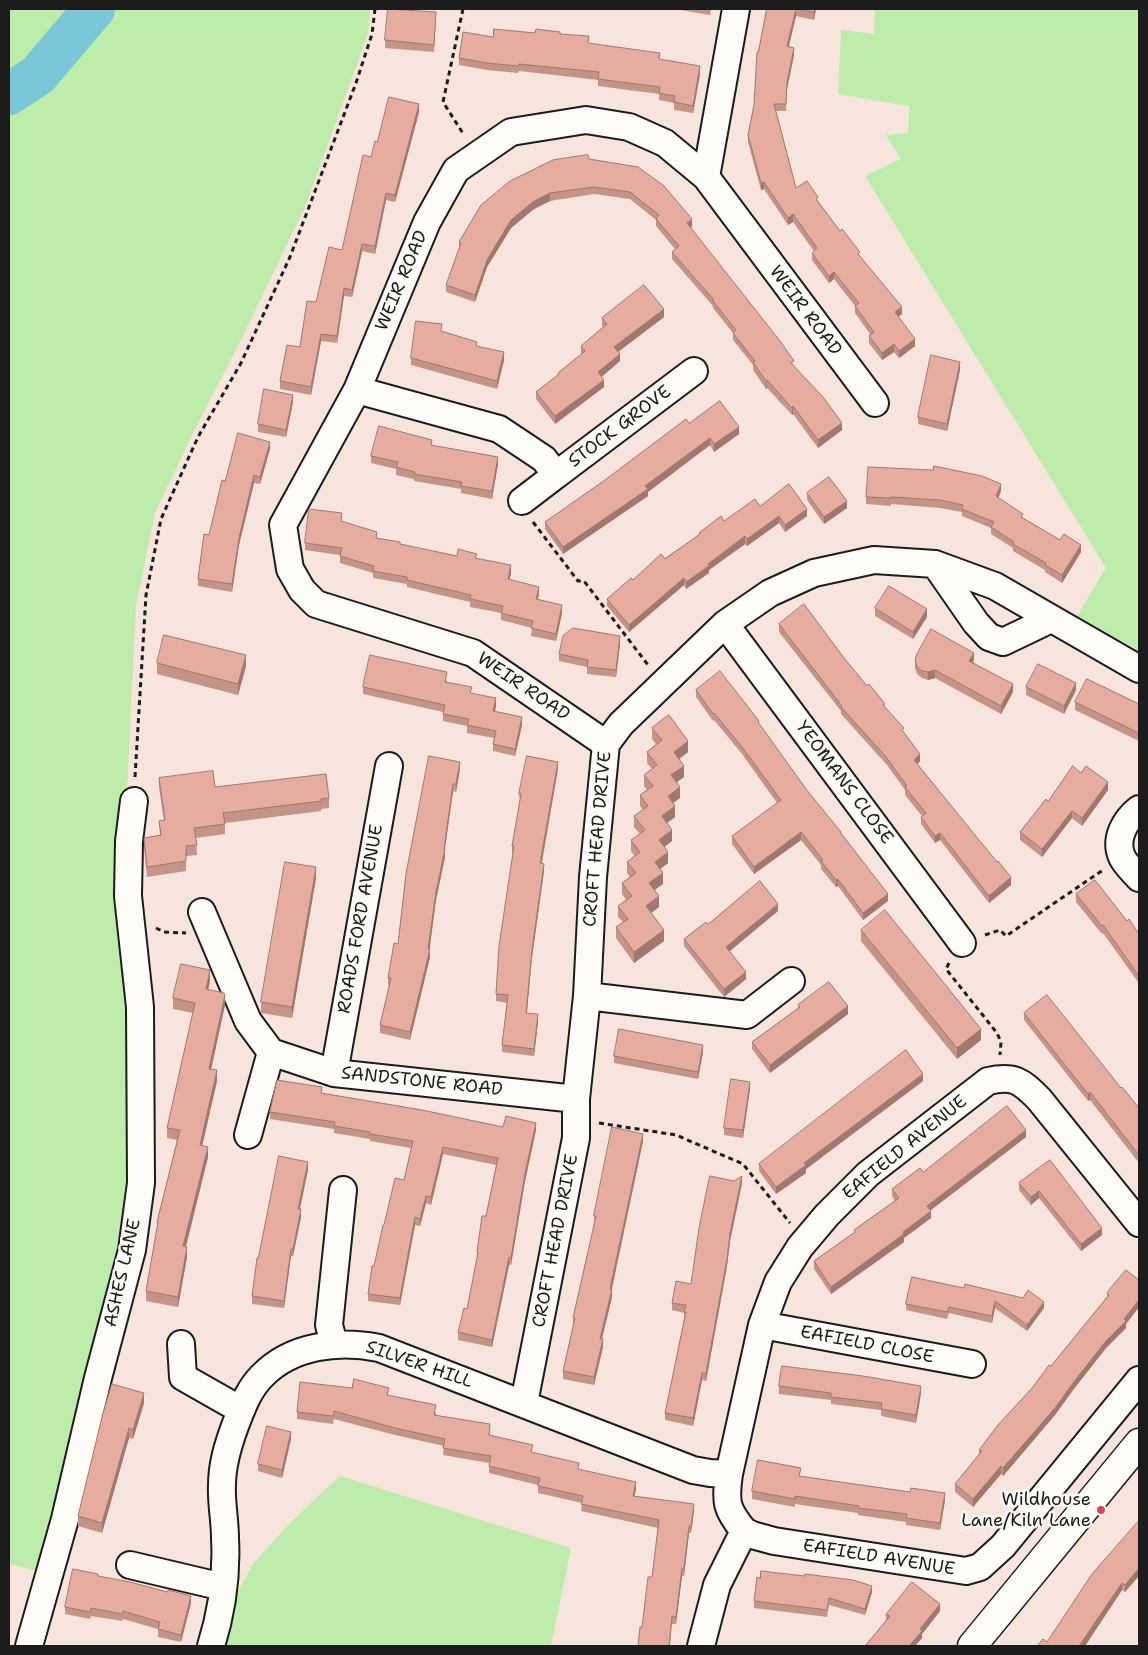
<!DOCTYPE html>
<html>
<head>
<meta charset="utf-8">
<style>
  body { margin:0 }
  #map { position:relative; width:1148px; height:1655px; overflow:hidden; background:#f6e4dd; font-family:"Shantell Sans",sans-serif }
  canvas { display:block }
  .frame { position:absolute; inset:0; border:10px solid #1c1c1c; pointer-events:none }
</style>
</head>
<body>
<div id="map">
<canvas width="1148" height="1655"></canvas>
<div class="frame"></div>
</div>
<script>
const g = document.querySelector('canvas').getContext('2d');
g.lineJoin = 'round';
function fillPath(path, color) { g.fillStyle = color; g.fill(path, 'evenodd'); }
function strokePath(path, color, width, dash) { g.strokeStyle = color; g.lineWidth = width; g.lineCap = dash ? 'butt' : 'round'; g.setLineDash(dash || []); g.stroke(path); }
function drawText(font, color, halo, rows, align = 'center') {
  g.font = font + ' "Shantell Sans",sans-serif'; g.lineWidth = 5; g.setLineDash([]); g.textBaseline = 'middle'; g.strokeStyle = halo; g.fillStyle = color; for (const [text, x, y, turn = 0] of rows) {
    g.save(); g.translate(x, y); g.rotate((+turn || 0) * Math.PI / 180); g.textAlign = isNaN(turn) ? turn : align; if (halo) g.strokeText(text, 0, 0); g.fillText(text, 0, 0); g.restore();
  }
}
fillPath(new Path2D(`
  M9,9H84L35,68L9,85Z
  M112,9H370L368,34L305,207L243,336L193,433L155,513L136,606L124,852L134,1200L42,1572L9,1564V114L49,89L87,37Z
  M875,9H1139V651L1077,616L1106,568L865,176L901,159L886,135L908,133L909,106L838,94L841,30L874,34Z
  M340,1476L571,1548L551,1646H220L234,1599L253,1564L292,1521Z`), '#beecaa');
strokePath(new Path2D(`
  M9,94L38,75L94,9`), '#7ac7d8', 42);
const street = new Path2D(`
  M706,177L736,9
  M357,390L499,429L544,459L556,475L694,371
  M522,501L556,475
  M935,564L976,623L989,637L1003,642L1051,619
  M725,624L962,943
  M606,744L473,653L316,604L302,590L290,569L283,525L357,390L427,222L456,170L511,132L586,120L629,127L665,143L706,177L875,403
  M1139,809C1125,820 1114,839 1122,857C1125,864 1134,872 1139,878
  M202,912L248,1021L271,1052
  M587,996L747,1015L791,981
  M271,1052L334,1073L576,1099
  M334,1073L389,766
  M248,1135L271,1052
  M762,1325L972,1364
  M181,1344L183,1377L241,1410
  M334,1344L329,1325L343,1190
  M524,1403L576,1138V1099L587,996L593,877L606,744L621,724L725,624L770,593L814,573L874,560L935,564L995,586L1139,669
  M744,1531L752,1535L774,1541L966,1571L980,1567L1003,1546L1139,1380
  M130,1565L223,1587
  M29,1646L65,1519L98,1378L132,1250L141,1183L140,1007L128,896L129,841L134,801
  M211,1646C222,1611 227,1575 225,1538C225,1520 221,1502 222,1485C222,1464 228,1445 235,1426C242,1408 248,1390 262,1376C292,1345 339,1340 379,1348L693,1470L710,1473L729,1474
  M701,1646L717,1585L744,1531C726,1509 725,1502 729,1474L762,1325L778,1282L800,1247L827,1215L868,1174L988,1081C1014,1075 1021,1081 1039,1099L1139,1223`);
const secondary = new Path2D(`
  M972,1646L1139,1443`);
strokePath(street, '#1c1c1c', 30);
strokePath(secondary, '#1c1c1c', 31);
strokePath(new Path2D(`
  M463,9L443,102L464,135
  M533,522L578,581H584L648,665
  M135,777L146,595L161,519L198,437L241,363L290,257L356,83L372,34L375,9
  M156,928L164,932L186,933
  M985,935L1000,930L1006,936L1103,870
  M949,963L946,969L997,1033L1001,1042L1000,1055
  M599,1123L676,1135L743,1164L790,1223`), '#1c1c1c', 3, [5, 4]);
strokePath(street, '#fdfcf7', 26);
strokePath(secondary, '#fdfcf7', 28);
fillPath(new Path2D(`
  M674,9H711L710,15Z
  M767,9H816L814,20L796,16L789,46L794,55L787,89L786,111H776L796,188L818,201L840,231L860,256L902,314L898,316L915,346L899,358L894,352L882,360L869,343V336L870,334L855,313V306L834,279L829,283L812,260V253L814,251L793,222L788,225L764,189L761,190L748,142V135L754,105L758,52Z
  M436,20L434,52L385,48V40Z
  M535,33L560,34L589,44L660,59L700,74L693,113L674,110V103L659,100V94L598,86V80L519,71L518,73L487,70L459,65V58Z
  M419,112L395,202L386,200L375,254L362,251L352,297L344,296L337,343L321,341L311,395L280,389V381L300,347L316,302L342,250L371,157Z
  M589,159L692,226L691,228L842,430L818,448L793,414L792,415L767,388L766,389L753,370V365L733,340V333L713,308V306L672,259V252L675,249L656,226V220L630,199L594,194L550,201L534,209L511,228L487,267L475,302L446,292V285L459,249V242Z
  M664,317L618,352L620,361L601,377L604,387L555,424L536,399V392L558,375V373L582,354L581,353V346L603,327L602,325V318Z
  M442,331L477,346L504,360L497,389L411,365V358Z
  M960,370L947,431L918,424V417Z
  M293,402L286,437L258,432V424Z
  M689,423L739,434L714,452L710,445L648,492V496L563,554L545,529V522Z
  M432,445L498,464L492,499L461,493V489L414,481V479L396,475V469L371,463V456Z
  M270,449L260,484L254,483L239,545L232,592L198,586V579L209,535L225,481Z
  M1001,491L998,498L1023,518L1081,552L1062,583L1045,572V570L1013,551V548L991,534V528L962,516V512L940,508L891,504V506L866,504V497Z
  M807,493L847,508L824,524L807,500Z
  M760,506L807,516L785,532L779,523L747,546L745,544L709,570V573L686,589L684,585L629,632L607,606V599L633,580L699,535V533L724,521Z
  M342,522L377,538L400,545L457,556L477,559L511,573L509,580L539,594L538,599L562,613L556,641L531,636L532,628L501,620V613L470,607V602L407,587V584L373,578V573L340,563V555L305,550V543Z
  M875,608L927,617L913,639L875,616Z
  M779,624L844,658L885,707L904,733L920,761L917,764L1011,885L989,903L940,840L935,843L921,824V817L922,816L905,795V790L887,765L841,714V711L779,632Z
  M620,644L616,677L587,674V667L559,661V654Z
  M915,660H974L973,662L1013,692L1001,714L935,678L928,680L922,678L917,674L915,668Z
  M157,663L246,666L238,695L157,674Z
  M447,680L446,682L496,706L495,712L522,725L515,756L493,751V744L494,738L467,733V726L443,721V712L363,694V687Z
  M1026,687L1076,690L1064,714L1026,695Z
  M696,690L759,724L806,789L841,834L888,901L863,920L838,886L836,887L821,869V865L801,840L754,874L732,844V836L777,803L742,754L714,720L713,721L696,697Z
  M1075,702L1139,704V741L1075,710Z
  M652,728L688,752L679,759L684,777L677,782L680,798L673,803L675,817L667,823L672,841L664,847L668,863L660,869L663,884L654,890L659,907L651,913L664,941L634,963L616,938V927L623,922L618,917V906L626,900L622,894V883L630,877L627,873V862L635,856L631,851V840L640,834L634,827V816L643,810L640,806V795L647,790L644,786V775L652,769L647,763V752L656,744L652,739Z
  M460,769L456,792L453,791L445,849V857L436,900L429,949L430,957L410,1040L380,1033V1025L390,985H388V978L398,944L406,874Z
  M558,769L542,863L544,871L532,957L527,1013L538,1022L534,1056L502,1052V1045L507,1003L496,1001V994L513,853H512V846L520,801L519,794Z
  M1081,773L1108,790L1082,826L1072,818L1042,857L1020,840V832L1048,801Z
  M159,778L215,787L329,798V808L321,809V811L225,823V834L196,838L197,855L186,856V871L147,877L144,848V838L160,835L159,821H164L159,788Z
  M316,878L292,1018L261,1013V1002Z
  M1076,894L1127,921L1139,934V990L1138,989V982L1103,933L1102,934L1076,902Z
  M778,911L730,951L746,979L724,997L684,946V939L708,924Z
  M861,930L981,1040L957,1059L861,941Z
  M210,981L208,990L225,1005L211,1069L217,1081L202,1146L208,1157L186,1247L187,1257L178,1307L146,1301V1291L157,1232V1222L177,1140L167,1138V1128L193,1013L173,1009V998Z
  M798,1005L848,1014L770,1073L752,1049V1042L798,1008Z
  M1024,1013L1121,1088L1139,1108V1163L1090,1100L1088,1101L1024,1020Z
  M703,1052L698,1079L614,1063V1056Z
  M923,1081L806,1169V1173L776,1194L759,1171V1164Z
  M750,1089L743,1138L724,1135V1128Z
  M322,1093L503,1127L536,1130L525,1181L511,1265H509L492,1347L458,1340V1332L467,1309L477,1259V1252L486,1216L496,1165L443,1154L431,1205L426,1203L420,1226L415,1225L400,1305L368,1301V1294L384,1225L404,1180L411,1148L370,1141V1139L334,1133V1129L270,1119V1112Z
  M1026,1137L931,1210V1218L904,1238V1242L831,1294L814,1269V1261L854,1233V1230L895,1201L892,1196V1189L923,1172Z
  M643,1141L612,1289V1297L602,1339L603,1347L594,1385L563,1379V1371L573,1325V1318L595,1223L594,1216Z
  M1050,1160L1102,1235L1081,1251L1039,1198L1031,1205L1019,1190V1183Z
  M308,1170L300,1209L301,1217L293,1256H291L284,1308L252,1304V1296L258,1258Z
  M742,1183L730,1241L727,1266L706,1381L702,1380L693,1426L665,1420V1413L684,1319V1313L672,1310V1303L691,1284Z
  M912,1277L1044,1308L1027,1331L995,1308L992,1323L949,1313L947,1319L906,1310V1304Z
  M1139,1280V1307L1126,1324V1328L1106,1348L1073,1390L1055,1415L1003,1476L1001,1474L973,1507L955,1492V1484L979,1454V1450L1051,1366L1107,1297V1293Z
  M779,1386L921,1393L916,1423L881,1416V1410L831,1404V1400L779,1394Z
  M352,1388L389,1395L436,1413V1415L490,1431V1435L533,1453L636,1489L634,1496L694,1511L691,1533H689L684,1576H682L676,1624H672L670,1646H638L652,1577L658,1528L581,1511L582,1503L538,1493V1485L489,1473V1463L443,1455L444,1446L395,1435L334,1419L333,1424L297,1419V1412Z
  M144,1403L133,1439L129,1438L102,1533L78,1526V1516Z
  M291,1439L282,1478L258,1471V1464Z
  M801,1476L945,1500L940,1530L906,1525V1522L858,1515V1513L795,1504V1507L752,1499V1491Z
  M1138,1522L1125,1592L1122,1590L1085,1646H1037L1047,1642Z
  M98,1576L191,1603L181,1642L158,1637V1629L123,1619L122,1621L91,1616L90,1619L65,1614V1607Z
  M872,1592L865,1615L829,1605L827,1617L754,1608V1601Z
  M940,1611L922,1634V1638L915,1646H865L886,1621V1615Z`), '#c59489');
fillPath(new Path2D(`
  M796,9V16L787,53V46Z
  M815,9H816L814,20V12Z
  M794,48V55L787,89L786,111L787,82Z
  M700,66V74L693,113V106Z
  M419,104V112L395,202V195Z
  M764,182V189L761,190V183Z
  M386,193V200L375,254V246Z
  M550,193V201L534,209L511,228L487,267L475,302V295L487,260L511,220L534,201Z
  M793,214V222L788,225V218Z
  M692,219V226L687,231V223Z
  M362,244V251L352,297V290Z
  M834,272V279L829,283V276Z
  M344,288V296L337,343V336Z
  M902,307V314L895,319V312Z
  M664,309V317L614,355V347Z
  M321,334V341L311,395V387Z
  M915,339V346L899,358V351Z
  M894,344V352L882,360V353Z
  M504,352V360L497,389V381Z
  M620,354V361L598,380V372Z
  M960,362V370L947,431V424Z
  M604,380V387L555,424V416Z
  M767,380V388L766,389V381Z
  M293,395V402L286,437V430Z
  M793,406V414L792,415V408Z
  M842,423V430L818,448V440Z
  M739,427V434L714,452V444Z
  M710,438V445L648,492V496L563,554V547Z
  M270,442V449L260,484V477Z
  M498,457V464L492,499V491Z
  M254,475V483L239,545L232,592V584L239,538Z
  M1001,484V491L996,504V496Z
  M847,501V508L824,524V517Z
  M807,509V516L785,532V525Z
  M779,516V523L747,546V539Z
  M745,536V544L709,570V573L686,589V582Z
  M1081,545V552L1062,583V575Z
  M511,565V573L508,587V579Z
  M684,578V585L629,632V625Z
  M539,587V594L536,606V599Z
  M562,605V613L556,641V634Z
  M927,609V617L913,639V632Z
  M620,636V644L616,677V670Z
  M974,653V660L969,668V661Z
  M246,655V666L238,695V684Z
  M935,670V678L928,680V672Z
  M1076,683V690L1064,714V706Z
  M1013,684V692L1001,714V706Z
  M496,698V706L493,719V711Z
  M522,717V725L515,756V749Z
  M688,741V752L674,763V752Z
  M920,754V761L914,768V760Z
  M460,762V769L456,792V784Z
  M558,762V769L540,870V863Z
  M684,766V777L671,786V775Z
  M1108,782V790L1082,826V818Z
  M453,784V791L444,854L445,849V857L436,900L429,954L430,949V957L410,1040V1032L428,949L436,892Z
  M680,787V798L668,807V796Z
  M675,806V817L662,827V816Z
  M1072,811V818L1042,857V849Z
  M672,830V841L659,851V840Z
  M801,832V840L754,874V867Z
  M940,833V840L935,843V836Z
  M668,852V863L655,873V862Z
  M544,864V871L532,957L526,1020V1013L532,950Z
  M316,867V878L292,1018V1007Z
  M663,873V884L649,894V883Z
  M1011,877V885L989,903V896Z
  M838,879V886L836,887V880Z
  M888,894V901L863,920V913Z
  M659,896V907L646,917V906Z
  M778,904V911L726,954V947Z
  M664,930V941L634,963V952Z
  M210,970V981L206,1000V989Z
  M746,972V979L724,997V989Z
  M225,995V1005L209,1079V1069Z
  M848,1006V1014L770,1073V1065Z
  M538,1014V1022L534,1056V1049Z
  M981,1029V1040L957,1059V1048Z
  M703,1045V1052L698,1079V1072Z
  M217,1070V1081L200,1155V1145Z
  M923,1074V1081L806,1169V1173L776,1194V1187L804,1163Z
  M750,1082V1089L743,1138V1130Z
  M1090,1092V1100L1088,1101V1094Z
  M536,1123V1130L525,1181L511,1265V1258L525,1173Z
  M1026,1130V1137L927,1213V1206Z
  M643,1134V1141L610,1296V1289Z
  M208,1147V1157L183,1257V1246Z
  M443,1147V1154L431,1205V1197Z
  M308,1162V1170L298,1216V1209Z
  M742,1176V1183L730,1241L727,1266L706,1381V1373L730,1233Z
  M1039,1191V1198L1031,1205V1197Z
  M426,1196V1203L420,1226V1219Z
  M301,1209V1217L293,1256V1249Z
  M931,1211V1218L904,1238V1242L831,1294V1287Z
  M415,1217V1225L400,1305V1298Z
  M1102,1228V1235L1081,1251V1244Z
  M187,1247V1257L178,1307V1297Z
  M291,1249V1256L284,1308V1301Z
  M509,1257V1265L492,1347V1340Z
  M612,1289V1297L600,1346V1339Z
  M1139,1300V1307L1126,1324V1328L1106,1348L1073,1390L1055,1415L1003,1476V1468Z
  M995,1301V1308L992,1323V1316Z
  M1044,1302V1308L1027,1331V1325Z
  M603,1339V1347L594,1385V1377Z
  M702,1373V1380L693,1426V1418Z
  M921,1386V1393L916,1423V1415Z
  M144,1393V1403L133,1439V1430Z
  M129,1428V1438L102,1533V1523Z
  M291,1432V1439L282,1478V1470Z
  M1001,1466V1474L973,1507V1499Z
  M636,1482V1489L633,1504V1496Z
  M945,1493V1500L940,1530V1523Z
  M694,1504V1511L691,1533V1526Z
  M689,1526V1533L684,1576V1568Z
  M682,1568V1576L676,1624V1617Z
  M1139,1568V1576L1125,1592V1585Z
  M1122,1583V1590L1085,1646H1079Z
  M872,1586V1592L865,1615V1609Z
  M191,1596V1603L181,1642V1635Z
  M940,1604V1611L922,1634V1638L915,1646H909L920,1629Z`), '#a0786f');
const building = new Path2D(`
  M388,9L436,12L434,45L385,40Z
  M767,9H815L814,12L796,9L787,46L794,48L787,82L786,104H774L796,188L807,181L818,197L816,199L840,231L842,229L860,252L858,254L902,307L895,312L915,339L899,351L894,344L882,353L869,336L874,332L855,306L859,303L834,272L829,276L812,253L817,248L793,214L788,218L764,182L761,183L748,135L754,105L757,52H758Z
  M494,29L535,33L536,29L560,32V34L589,36L588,43L660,53L659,59L700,66L693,106L674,102L675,96L659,93L660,87L598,79L599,72L519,64L518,66L487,63L459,58L463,32L493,37Z
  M389,97L419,104L395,195L386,193L375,246L362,244L352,290L344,288L337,336L321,334L311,387L280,381L287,345L300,347L307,301L316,302L329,247L342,250L363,155L371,157L375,141L377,142Z
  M588,155L589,159L638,167L664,186L692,219L687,223L780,341L794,361L791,363L823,397L842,423L818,440L793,406L792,408L767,380L766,381L753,362L755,361L733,333L736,330L713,301L714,300L672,252L679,246L656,219L659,215L630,192L594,187L550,193L534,201L511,220L487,260L475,295L446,285L461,243L459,242L481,205L510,181L553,160Z
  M644,285L664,309L614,347L620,354L598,372L604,380L555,416L536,392L559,374L558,373L585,351L581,346L607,324L602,318Z
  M416,321L442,324L441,331L477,342L476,346L504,352L497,381L411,358Z
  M931,355L960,362L947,424L918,417Z
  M264,389L293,395L286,430L258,424Z
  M720,401L739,427L714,444L710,438L645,486L648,489L563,547L545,522L605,480L686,419L689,423Z
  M379,426L432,440L431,445L498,457L492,491L461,486L462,482L414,474L415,472L396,467L398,462L371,456Z
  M238,433L270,442L260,477L254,475L239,538L232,584L198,579L204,534L209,535L222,480L225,481Z
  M934,466L982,476L1001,484L996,496L1023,514L1021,517L1060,540L1064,534L1081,545L1062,575L1045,565L1046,563L1013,544L1014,542L991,527L994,522L962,509L963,505L940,500L891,497V498L866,497L868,467L933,470Z
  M829,477L847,501L824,517L807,493Z
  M789,484L807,509L785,525L779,516L747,539L745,536L708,564L709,566L686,582L684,578L629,625L607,599L631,578L633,580L661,554L665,559L700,534L699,533L721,516L724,521L755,499L760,506Z
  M309,509L342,513L341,521L377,532L376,538L400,542V544L457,556L458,549L477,554L475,558L511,565L508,579L539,587L536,599L562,605L556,634L531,628L533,621L501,613L503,606L470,599L471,595L407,580V577L373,571L374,566L340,556L342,548L305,543Z
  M889,586L927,609L913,632L875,608Z
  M804,604L844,658L867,686L869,684L885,704L883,705L904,728L902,730L920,754L914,760L997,862L998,861L1011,877L989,896L940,833L935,836L921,817L926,813L905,787L907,786L887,758L841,707L842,706L779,624Z
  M573,628L620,636L616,670L587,667L588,660L559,654L563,636Z
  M931,629L974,653L969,661L1013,684L1001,706L935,670L928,672L922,671L917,667L915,660L917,654Z
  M164,635L246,655L238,684L157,663Z
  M370,655L447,672L445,682L472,687L470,693L496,698L493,711L522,717L515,749L493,744L496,731L467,725L469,719L443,714L445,705L363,687Z
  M1038,664L1076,683L1064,706L1026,687Z
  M720,671L759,721L758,722L806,789L841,832H840L888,894L863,913L838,879L836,880L821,861L823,860L801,832L754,867L732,836L781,800L742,747L714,713L713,714L696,690Z
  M1087,679L1139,704V733L1075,702Z
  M669,715L688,741L674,752L684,766L671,775L680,787L668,796L675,806L662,816L672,830L659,840L668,852L655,862L663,873L649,883L659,896L646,906L664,930L634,952L616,927L628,919L618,906L632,896L622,883L636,873L627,862L640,852L631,840L645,830L634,816L648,806L640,795L653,786L644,775L657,765L647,752L662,740L652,728Z
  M429,756L460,762L456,784H453L444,849H445L436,892L428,949H430L410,1032L380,1025L391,978H388L394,943L398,944L406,874Z
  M527,756L558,762L540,863L544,864L532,950L526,1013L538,1014L534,1049L502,1045L508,995L496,994L499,946L514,846H512L521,794H519Z
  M1073,766L1081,773L1086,766L1108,782L1082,818L1072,811L1042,849L1020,832L1046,799L1048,801Z
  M213,771L215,787L326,774L329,798L321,799V801L223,813L225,824L194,828L197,845L186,846V861L147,867L144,838L161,835L159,821L165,820L159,778Z
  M285,862L316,867L292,1007L261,1002Z
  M1095,880L1127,921L1129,919L1139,934V976L1103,925L1102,926L1076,894Z
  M760,881L778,904L726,947L746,972L724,989L684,939L706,922L708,924Z
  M885,910L981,1029L957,1048L861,930Z
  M181,964L210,970L206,989L224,993L225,995L209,1069L217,1070L200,1145L208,1147L183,1246L187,1247L178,1297L146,1291L158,1222H157L180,1130L167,1128L195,1003L173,998Z
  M829,982L848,1006L770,1065L752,1042L800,1007L798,1005Z
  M1047,995L1121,1088L1122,1087L1139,1108V1155L1090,1092L1088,1094L1024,1013Z
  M619,1029L703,1045L698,1072L614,1056Z
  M906,1050L923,1074L804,1163L806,1165L776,1187L759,1164Z
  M731,1079L750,1082L743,1130L724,1128Z
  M277,1080L322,1087L321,1093L422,1110L503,1127L506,1116L536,1123L525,1173L511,1258L509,1257L492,1340L458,1332L464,1308L467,1309L478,1252H477L482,1216H486L498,1158L443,1147L431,1197L426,1196L420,1219L415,1217L400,1298L368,1294L372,1266H374L383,1225H384L395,1178L404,1180L413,1141L370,1134V1132L334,1126L335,1122L270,1112Z
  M1007,1106L1026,1130L927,1206L931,1211L903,1232L904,1234L831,1287L814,1261L855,1232L854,1230L899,1198L892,1189L920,1168L923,1172Z
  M612,1127L643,1134L610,1289H612L600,1339H603L594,1377L563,1371L575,1318H573L596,1216H594Z
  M279,1156L308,1162L298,1209H301L293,1249H291L284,1301L252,1296L257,1258H258Z
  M1050,1160L1102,1228L1081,1244L1039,1191L1031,1197L1019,1183Z
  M710,1176L734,1181L742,1176L730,1233L727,1259L706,1373H702L693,1418L665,1413L686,1312H684L686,1305L672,1303L676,1281L691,1284L699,1228Z
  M1126,1270L1139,1280V1300L1124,1319L1126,1321L1106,1341L1073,1383L1055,1408L1003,1468L1001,1466L973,1499L955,1484L982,1451L979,1450L998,1425L1033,1387L1049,1365L1051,1366L1109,1295L1107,1293Z
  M912,1277L964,1288L965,1284L1023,1298L1028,1290L1044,1302L1027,1325L995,1301L992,1316L949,1307L947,1312L906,1304Z
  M782,1366L863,1376L921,1386L916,1415L881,1409L882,1403L831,1397V1393L779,1386Z
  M354,1379L389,1388L387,1395L436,1405L434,1415L490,1424L489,1435L533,1445L531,1452L579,1463L578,1469L636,1482L633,1496L694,1504L691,1526H689L684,1568H682L676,1617L672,1616L669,1646H638L640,1627H642L648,1577H652L659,1520L581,1504L583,1496L538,1486L540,1478L489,1466L491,1456L443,1448L445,1439L395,1428L334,1411L333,1416L297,1412L300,1382L352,1388Z
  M112,1384L144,1393L133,1430L129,1428L102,1523L78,1516L103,1413Z
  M267,1426L291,1432L282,1470L258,1464Z
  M758,1460L801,1468L799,1476L910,1492L911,1488L945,1493L940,1523L906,1518L907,1514L858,1508L859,1506L795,1496V1499L752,1491Z
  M1138,1522L1139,1523V1568L1125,1585L1122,1583L1079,1646H1037L1043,1639L1047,1642L1092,1574Z
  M73,1569L98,1574V1576L130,1582L167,1592L168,1590L191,1596L181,1635L158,1629L160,1622L123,1611L122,1614L91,1608L90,1612L65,1607Z
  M761,1571L805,1576V1574L853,1580L872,1586L865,1609L829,1598L827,1610L754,1601L757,1577L760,1578Z
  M912,1582L940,1604L920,1629L922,1631L909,1646H865L890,1616L886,1615Z`);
fillPath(building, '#e5ac9f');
strokePath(building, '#a0786f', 1);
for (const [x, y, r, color] of [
  [1101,1510,5,"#d1495b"]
]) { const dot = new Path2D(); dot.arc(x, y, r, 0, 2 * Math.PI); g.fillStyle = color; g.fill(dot); strokePath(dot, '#fdfcf7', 2); }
drawText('18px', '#1c1c1c', '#fdfcf7', [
  ["WEIR ROAD",402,281,-67],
  ["WEIR ROAD",805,311,53],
  ["STOCK GROVE",620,427,-37],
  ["WEIR ROAD",523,687,34],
  ["YEOMANS CLOSE",844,783,53],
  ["CROFT HEAD DRIVE",598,839,-85],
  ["ROADS FORD AVENUE",361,919,-80],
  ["SANDSTONE ROAD",422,1082,6],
  ["EAFIELD AVENUE",905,1148,-39],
  ["CROFT HEAD DRIVE",556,1241,-79],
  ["ASHES LANE",123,1273,-77],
  ["EAFIELD CLOSE",867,1345,11],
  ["SILVER HILL",419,1365,19],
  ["EAFIELD AVENUE",879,1558,9]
]);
drawText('18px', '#1c1c1c', '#fdfcf7', [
  ["Wildhouse",1091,1500],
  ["Lane/Kiln Lane",1091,1521]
], 'right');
</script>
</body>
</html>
